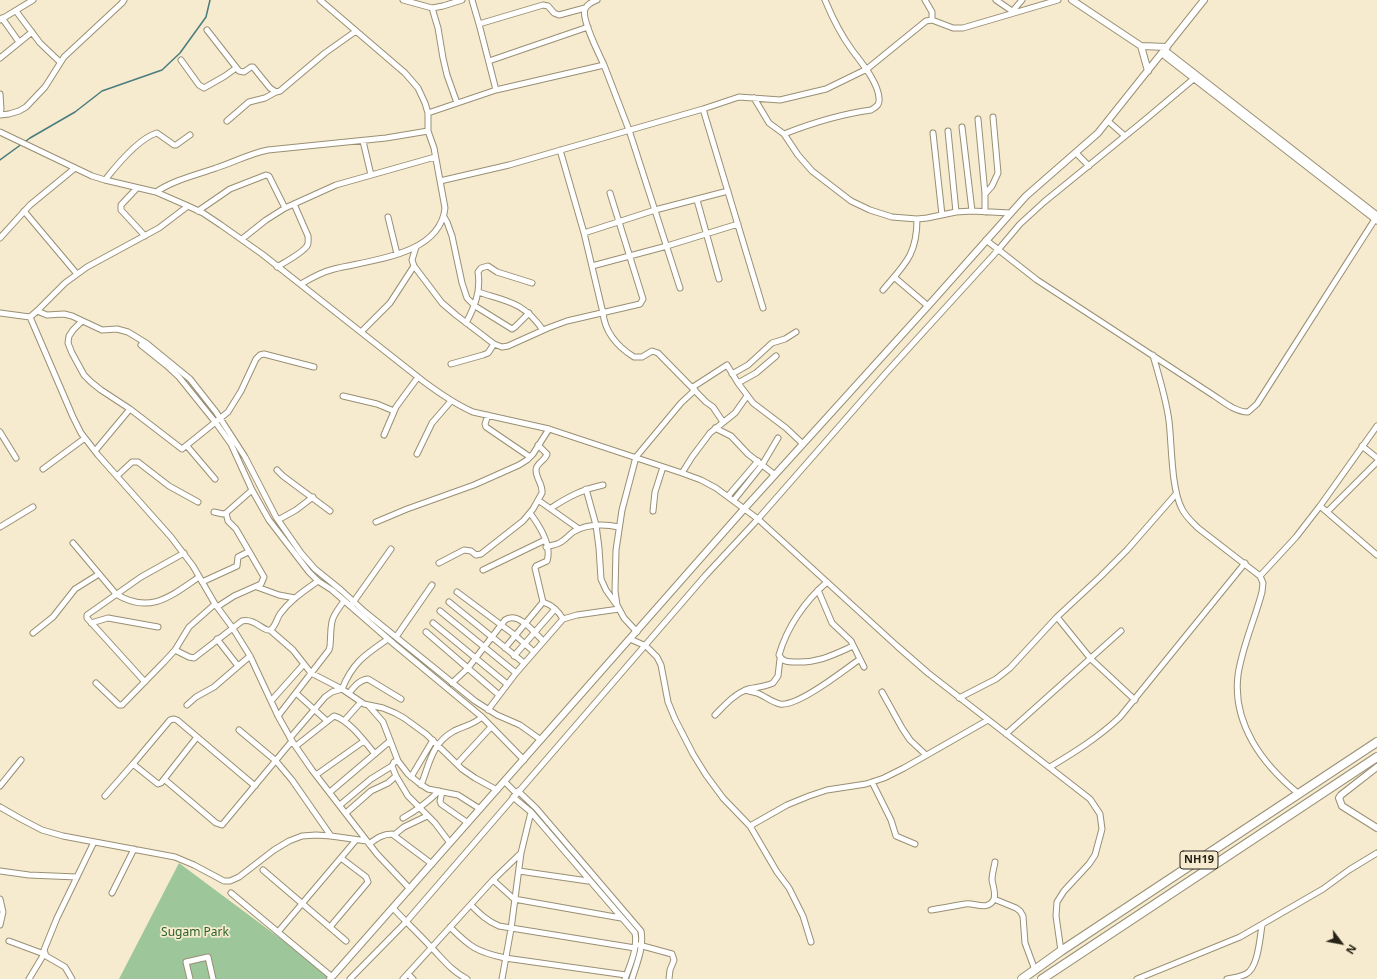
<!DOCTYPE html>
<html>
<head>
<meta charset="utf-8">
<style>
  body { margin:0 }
  #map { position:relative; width:1377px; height:979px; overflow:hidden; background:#f6ebce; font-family:"Noto Sans",sans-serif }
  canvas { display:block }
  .north { position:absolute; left:1321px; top:923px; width:40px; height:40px; -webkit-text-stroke:3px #f6ebce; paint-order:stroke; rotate:122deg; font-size:11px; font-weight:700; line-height:16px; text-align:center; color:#272318 }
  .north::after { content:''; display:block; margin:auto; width:14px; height:18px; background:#272318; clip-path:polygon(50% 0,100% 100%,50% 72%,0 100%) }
</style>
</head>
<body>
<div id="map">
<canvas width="1377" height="979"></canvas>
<div class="north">N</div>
</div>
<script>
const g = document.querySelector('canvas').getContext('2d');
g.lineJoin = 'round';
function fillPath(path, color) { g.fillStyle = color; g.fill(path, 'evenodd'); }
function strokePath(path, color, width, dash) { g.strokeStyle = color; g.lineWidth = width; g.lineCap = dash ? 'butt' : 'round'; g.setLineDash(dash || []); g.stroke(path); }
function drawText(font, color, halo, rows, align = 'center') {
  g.font = font + ' "Noto Sans",sans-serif'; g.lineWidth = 3.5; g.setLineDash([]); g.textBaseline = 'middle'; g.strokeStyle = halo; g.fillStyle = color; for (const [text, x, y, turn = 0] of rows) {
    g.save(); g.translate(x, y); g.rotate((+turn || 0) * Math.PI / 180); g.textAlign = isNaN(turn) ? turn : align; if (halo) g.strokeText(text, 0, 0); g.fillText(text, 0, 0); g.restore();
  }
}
fillPath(new Path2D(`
  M179,863L332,977L330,979H119Z`), '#9dc69a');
strokePath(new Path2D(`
  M0,160L30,138L75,112L102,91L162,70L180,53L206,17L210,0`), '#487c7f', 1.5);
const minor = new Path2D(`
  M403,0L432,8L443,6L462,0
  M472,0L479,24L496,90
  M925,0L932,12V20
  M996,0L1012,11
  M432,8L438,28L443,58L447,75L457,103
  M16,11L40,43L60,62
  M1011,13L1022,0
  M2,18L19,42
  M0,20L33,0
  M479,24L543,5L548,6L554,13L559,15L585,8
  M207,30L239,71L244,72L251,67H253L270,88L276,92L280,91L325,53L356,31
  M1165,50L1377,215
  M1162,54L1377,221
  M0,58L32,32
  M181,60L199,85L204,88L225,76L236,68
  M489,61L588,27
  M604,65L629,130L680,288
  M0,94L1,109L0,115
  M754,98L769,123L784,134L798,155L812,171L851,201L870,210L892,217L917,219L927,218L956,212L972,211L1010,213
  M703,109L763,308
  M428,113L496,90L604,65C599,54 581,19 585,9C587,4 592,2 597,0
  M0,115L9,114L19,111L26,107L45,87L64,57L122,3L124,0
  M978,119L985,194V212
  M227,121L249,102L265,98L276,92
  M1108,121L1125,136
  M962,127L972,211
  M948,131L956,212
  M0,132L92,176L105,180L156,192C174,180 196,175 216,168C235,162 248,154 268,150L386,138L428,131
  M933,133L942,215
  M784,134C812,123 841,114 871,110C876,107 880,105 879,98C878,82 861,62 852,50C841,35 832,17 825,0
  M363,141L371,175
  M560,150L584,233L603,313C605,332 618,347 634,357H642L652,351L658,353L706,402L713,407L723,422
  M1076,153L1089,166
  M105,180C116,166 139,138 157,133L174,145H176L190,135
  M440,181L509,165L703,109L739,97L780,100L826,89L867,69L926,21L932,20L953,28H963L1058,0
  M137,188L121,205V210L145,236
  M985,194L992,186L998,173L993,117
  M697,200L719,279
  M188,206L203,213L221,225L262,254L423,381C439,393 455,404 473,412L549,429L682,473L701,480L716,488L758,519L897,646L928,673L1090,799L1100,814L1102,829L1095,855L1089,864L1064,891L1057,902L1056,916L1061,951
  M24,211L77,274
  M198,211L230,189L266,175L269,176L285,208
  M388,217L397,254
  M444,217L447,222L452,236L462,283L467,298L475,306L512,329L515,327L529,313
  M584,233L655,210L728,191
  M0,238L30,205L75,168
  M242,239L266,220L285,208L336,185L435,157
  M986,240L1037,280L1213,395C1224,402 1235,412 1248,412L1257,404L1377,216
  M416,247L412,260L414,266L442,303L456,315L494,344L502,347L508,346L548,328L567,321L640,304L643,299L610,193
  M592,266L667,246L738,224
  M277,267C285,262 301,254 307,246C309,243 308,240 308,236L294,204
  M894,277L928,306
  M301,284C311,278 322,272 334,269C369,260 440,256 445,208L434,148L428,131V113L425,103L418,88L405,73L320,0
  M883,290C905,264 917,255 917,219
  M478,292C509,302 523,302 543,330
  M37,311L47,315L64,314L72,316L102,330L117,329L128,332L146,343L190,379L216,412L245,457L276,517L301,553L315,569L341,590L365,612L475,701L497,715L520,725L541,740
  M0,313L30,317L37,311L65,283L87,267L159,228L188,206L156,192
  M30,317L73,417L81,433L98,455L171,537L193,566L215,604L232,627L250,656L278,716L292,741L312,770L377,854L410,889
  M82,321L73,330L69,336L68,343L72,353L84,375L91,382L101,390L130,409L182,449L228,412L241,391L256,359L260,355L264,354L314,367
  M466,323C475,306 481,291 478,272L481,268L488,266L497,272L532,283
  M361,332L390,303L414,266
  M141,345L166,365L179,377L216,423L231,444L252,490L269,520L309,572L318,581L332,590L394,644L482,717L524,760
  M1153,355C1159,377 1166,398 1169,421C1172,446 1171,488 1182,509C1186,517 1192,522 1198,528L1260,576L1263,583L1262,592C1255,619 1242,647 1238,675C1232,724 1263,765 1299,794
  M451,364L483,355L488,353L494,344
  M732,374L748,365L772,343L785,339L796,332
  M738,383L756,373L776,356
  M693,387L727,365L738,383L753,403L786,428L803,444
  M343,396L377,404L394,411
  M488,415L485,424L486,427L530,457
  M715,428L731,436L748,454L775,475
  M0,432L16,458
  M384,435L396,407L418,377
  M187,446L215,479
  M1362,446L1377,458
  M95,451L130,409
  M417,454L432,423L451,401
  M43,469L85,438
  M277,470L283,476L330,511
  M682,473L692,457L710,433L735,413L747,396
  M117,476L132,462H138L169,486L198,502
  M586,489L596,525L599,548L601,579L606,590L616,604
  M728,496L758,461
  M538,500L579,529
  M734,500L762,465L778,438
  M1320,506L1377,555
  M551,508C568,497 583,489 603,485
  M653,511L655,492L663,467
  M214,512L223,514L226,513L252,490
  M1327,512L1377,462
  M530,513C539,525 552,546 547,561L536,566L535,568L543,602
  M278,520L296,510L313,497
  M376,522L407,509L474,485L519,465L527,460L533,454L549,429
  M0,527L33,507
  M73,543L116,594C150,615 171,596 199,577
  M546,547C551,545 557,545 561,542C566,539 569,535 573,532C587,524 604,524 619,527
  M439,563L464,550L471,551L476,555L481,554L523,521L533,509L542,493C543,484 536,479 536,470C536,463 545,461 547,454L538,445
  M483,570L545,540
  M1260,576L1296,537L1320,506L1377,426
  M202,582L237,566L238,557L248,552
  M827,582C805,601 787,627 779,655C782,662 789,662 795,662C818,663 833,655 853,646
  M257,587L279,595L295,598
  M818,590L832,623L851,641L864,667
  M457,592L516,636L534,652
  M449,602L524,663
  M352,604L391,549
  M217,607L234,596L261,584L264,577L236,529L228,521L226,513
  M440,611L516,673
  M1057,617L1091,659L1135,700
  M91,623L108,618L158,627
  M433,623L507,684
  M270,630L293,650L311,673L342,689L364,704L383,708L395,713L404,718L426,734L462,769L475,778L497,790
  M426,632L499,695
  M637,632L624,618L617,605L615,591L616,550L622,510L636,457L681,403L695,390
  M33,633L53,617L75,589L99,574
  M396,637L432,585
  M217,639L238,666
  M630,639L646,646L657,657L661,665L668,702L675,719L693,754L706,775L723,798L750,826L777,872L789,888L803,916L811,942
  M505,648L543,602C552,605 559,612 563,619
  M175,650L189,657L194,658L242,621C255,618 264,632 270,630C275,628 277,618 280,614C290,600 304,591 318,581
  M514,656L555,609
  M145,682L87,618V615L141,577L184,553
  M96,683L119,705H122L164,662L175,650L189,627L215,604
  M452,683L468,668L505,620C518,611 534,632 543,641
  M745,690C749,691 753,692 757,693C765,696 771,702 780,704C798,707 844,670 860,659
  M882,692L902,728L910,740L926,755
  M296,693L327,721
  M349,693C354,687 359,680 368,679L401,699
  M959,698L996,679L1010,668L1057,617L1100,577L1127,550L1176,494
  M271,701L304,664
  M187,705L196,697L214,687L250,656
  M369,706L383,722L398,761L408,774L419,783L428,789L458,795L480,809
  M488,710L516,673L563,619L577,615L619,609
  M715,715C724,706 734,694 748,689C756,687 765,687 773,683L778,676L780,659
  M278,716L329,650L330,646C332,622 328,622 344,601
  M344,721L361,702
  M239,730L276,761L292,780L331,836
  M1006,734L1121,631
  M197,737L161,783L158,784L133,764L170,720L174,719L177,720L255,786
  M290,738L325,697L332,692L342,689C353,662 365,655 388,639
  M296,746L334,716C349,720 365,742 375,754
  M398,761L394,762L392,766L396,776L408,796L435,823L450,843
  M457,764L491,727
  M1050,767C1075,752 1099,737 1120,717L1245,563
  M316,775L364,741
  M411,777L433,740
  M164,779L216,823L222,825L292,741
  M505,782L516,793
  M872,782L891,820L896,836L915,844
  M421,785C430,763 431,744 454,731C464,726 473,725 482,717
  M0,786L21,760
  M518,791L536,808L641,931C644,947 637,963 632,979
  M330,792L390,741
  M442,792L440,801L441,804L468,823
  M105,796L133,764
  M513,797L531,812L635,933C638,948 630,965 625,979
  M340,805L371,779L392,766
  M0,807L21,819L42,830L63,836L175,857L194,865L224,881H230L239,877L274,850L289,841L302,836L316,835L331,836L367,841
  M346,813L371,791L388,783L396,776
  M403,818C417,810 428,802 439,791
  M750,826L787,805L809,796L827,790L866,784L884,778L904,768L988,720
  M394,835L404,827L427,816
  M369,844C377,838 383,834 392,834L432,864
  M263,870L346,941
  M0,871L29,875L77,877
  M519,871L588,881
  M493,880L514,899L621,918
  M112,893L134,849
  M231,893L332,977
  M0,899L3,912L0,925
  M994,899L1016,908L1020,911L1023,916L1025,943L1035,970
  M471,905C480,914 487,921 499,926L635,948
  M393,908C405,921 418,933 430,946C443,959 450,970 467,979
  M931,910C943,908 954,906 965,904C974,902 988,912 994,899C996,893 993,886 992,880C992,874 994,868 995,862
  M330,927L368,882L366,877L341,858
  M450,927C470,947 477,952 505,958L626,975
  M278,932L356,840
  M9,941L44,954L29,979
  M639,945L672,954L674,960L670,970L669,979
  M408,974L413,979
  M72,979L65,967L46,956L44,950L57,918L94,842
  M190,979L186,962L208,957L213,979
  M350,979L406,922L705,576L758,519L886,373L998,250L1020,224L1044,202L1146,119L1197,76
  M403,979L493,880L521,853
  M502,979L511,929L521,853L531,812
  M1137,979L1240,937L1323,889L1349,870L1377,853
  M1227,979C1233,978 1240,977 1246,974C1258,968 1260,938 1262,925`);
const tertiary = new Path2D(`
  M1072,0L1141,46L1167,47
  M1141,46L1148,71
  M1377,767L1341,795L1339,798L1342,806L1377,828
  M330,979L744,509L928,306L1026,196L1098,133L1204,0`);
const trunk = new Path2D(`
  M1022,979L1061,951L1377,742
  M1042,979L1377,757`);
strokePath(minor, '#998f74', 7);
strokePath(tertiary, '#998f74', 8);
strokePath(trunk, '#998f74', 10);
strokePath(minor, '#fff', 5);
strokePath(tertiary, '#fff', 6);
strokePath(trunk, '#fff', 8);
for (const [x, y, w] of [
  [1199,860,38]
]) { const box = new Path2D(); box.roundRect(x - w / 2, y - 9, w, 18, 3); g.fillStyle = '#f6ebce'; g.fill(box); strokePath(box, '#272318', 1); }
drawText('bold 11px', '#272318', null, [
  ["NH19",1199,860]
]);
drawText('12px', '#2b6329', '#f6ebce', [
  ["Sugam Park",195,933]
]);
</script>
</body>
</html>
